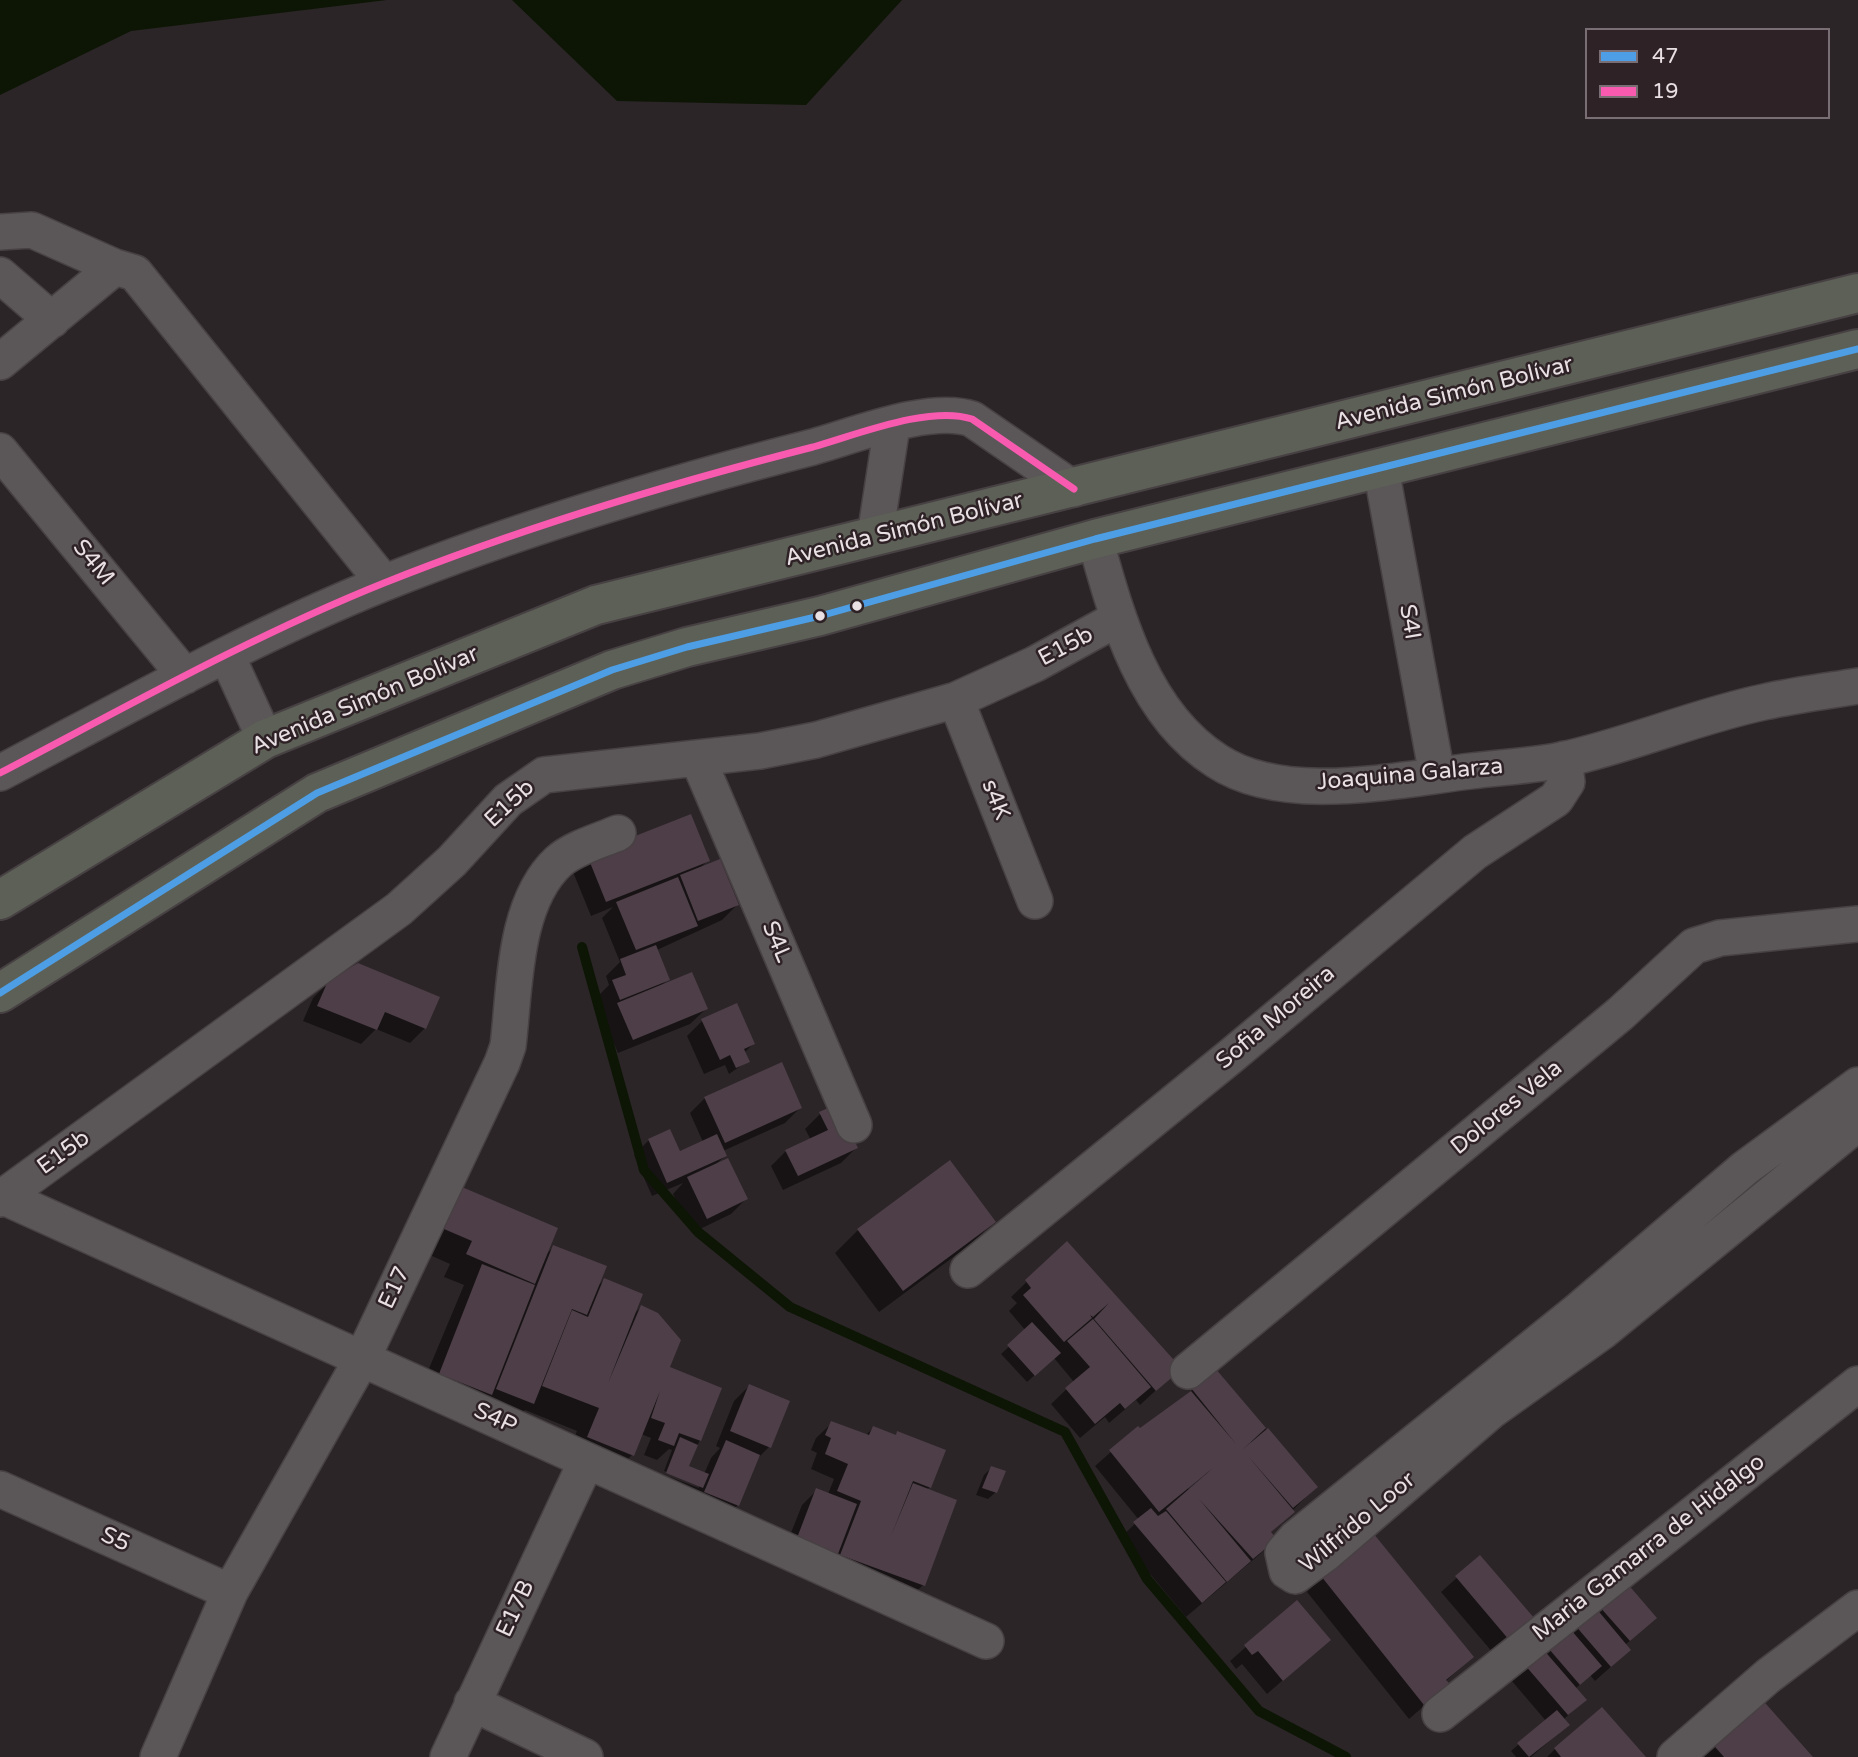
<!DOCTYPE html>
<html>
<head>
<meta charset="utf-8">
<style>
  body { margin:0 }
  #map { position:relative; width:1858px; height:1757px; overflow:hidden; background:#2b2528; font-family:"Varela Round",sans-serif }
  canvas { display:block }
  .legend { position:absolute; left:1585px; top:28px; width:245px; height:91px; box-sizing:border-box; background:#2e2227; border:2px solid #796e73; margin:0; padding:9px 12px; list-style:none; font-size:21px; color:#e9e0e4 }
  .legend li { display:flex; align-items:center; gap:14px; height:35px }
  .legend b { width:35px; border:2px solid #796e73 }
</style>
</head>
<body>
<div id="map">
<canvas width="1858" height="1757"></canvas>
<ul class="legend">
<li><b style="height:9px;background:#4d9ee5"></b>47</li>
<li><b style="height:9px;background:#f75aaf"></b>19</li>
</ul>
</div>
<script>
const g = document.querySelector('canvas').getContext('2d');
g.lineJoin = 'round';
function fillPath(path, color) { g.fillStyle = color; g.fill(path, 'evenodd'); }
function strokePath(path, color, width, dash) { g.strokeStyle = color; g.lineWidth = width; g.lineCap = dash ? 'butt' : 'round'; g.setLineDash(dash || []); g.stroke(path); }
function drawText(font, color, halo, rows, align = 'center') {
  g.font = font + ' "Varela Round",sans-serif'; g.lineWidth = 5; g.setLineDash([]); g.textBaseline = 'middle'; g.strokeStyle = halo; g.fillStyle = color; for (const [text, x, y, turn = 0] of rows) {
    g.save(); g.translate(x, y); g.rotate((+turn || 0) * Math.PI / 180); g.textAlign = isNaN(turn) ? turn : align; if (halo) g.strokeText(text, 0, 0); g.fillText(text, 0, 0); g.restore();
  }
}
fillPath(new Path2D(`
  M0,0H387L131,31L0,95Z
  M512,0H902L806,105L617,101Z`), '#0d1604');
fillPath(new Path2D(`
  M588,857L708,860L698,870L737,905L722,920L657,950L668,979L660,987L706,1009L690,1024L618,1053L603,1019L606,1016L598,996L609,985L606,976L620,962L602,918L613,907L591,916L573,872Z
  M329,982L425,1028L410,1043L376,1029L361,1044L303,1021L313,998Z
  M736,1005L753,1044L744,1053L748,1061L729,1074L725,1065L704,1074L687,1036L702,1021Z
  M705,1098L800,1108L785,1123L723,1151L725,1156L716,1164L746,1199L731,1214L692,1233L673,1194L683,1183L652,1196L634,1155L649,1140L679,1153L703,1142L690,1113Z
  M820,1114L856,1148L841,1163L783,1190L771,1166L786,1151L811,1140L805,1129Z
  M463,1189L544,1256L554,1247L596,1288L604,1280L632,1316L641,1307L665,1375L700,1440L687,1467L704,1474L711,1458L720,1448L716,1446L734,1401L749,1386L769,1447L757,1459L738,1505L723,1520L660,1480L662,1474L699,1488V1485L664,1471L672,1450L669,1449L657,1460L644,1455L651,1438L641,1434L632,1455L609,1478L565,1460L577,1431L525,1410L509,1426L417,1397L464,1285L444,1277L450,1264L423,1252Z
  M994,1222L971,1244L879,1312L835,1253L858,1230Z
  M1067,1243L1179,1369L1140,1405L1136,1400L1109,1423L1105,1417L1080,1438L1051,1404L1074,1382L1054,1358L1027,1382L1001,1354L1026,1331L1009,1311L1017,1303L1011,1297Z
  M1215,1370L1316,1487L1270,1533L1275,1539L1260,1554L1186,1617L1120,1538L1139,1520L1095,1466L1138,1428L1140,1431L1181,1400ZM1249,1440L1252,1443L1242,1452L1239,1448ZM1204,1473L1205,1475L1191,1491L1187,1487Z
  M832,1423L865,1436L873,1428L930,1487L926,1490L923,1585L908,1600L783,1553L802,1505L817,1490L828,1494L834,1479L811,1469L817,1453L811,1450L816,1438Z
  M991,1468L996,1492L988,1499L976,1495L984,1475Z
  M1480,1557L1533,1619L1494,1654L1441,1592Z
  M1322,1577L1472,1657L1445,1682L1432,1699L1409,1719L1307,1592Z
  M1297,1602L1329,1640L1267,1694L1242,1664L1236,1669L1230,1661Z
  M1600,1607L1639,1633L1625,1645L1614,1664L1595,1681L1590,1675L1575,1689L1584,1700L1563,1720L1560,1732L1531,1757H1516L1511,1751L1546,1721L1511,1680Z
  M1602,1709L1641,1757H1547L1555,1749Z
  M1710,1740L1810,1757H1696Z`), '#0007');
strokePath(new Path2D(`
  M582,947L644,1170L698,1232L790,1307L1065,1432L1147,1579L1259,1711L1346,1757`), '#0d1604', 10);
fillPath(new Path2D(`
  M691,814L710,861L606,902L587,855Z
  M720,859L739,905L698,921L680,875Z
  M678,877L698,926L636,950L616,902Z
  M656,945L670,980L620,1000L612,980L626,975L620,959Z
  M358,963L440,997L426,1029L385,1012L377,1030L317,1006L328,981Z
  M692,972L708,1009L633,1040L617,1003Z
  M737,1003L755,1044L744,1049L750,1062L736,1068L730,1055L720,1060L701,1019Z
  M782,1062L802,1108L725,1143L704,1097Z
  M837,1104L858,1148L798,1176L785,1150L828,1130L819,1112Z
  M670,1129L680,1151L717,1134L727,1156L667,1183L648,1139Z
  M728,1158L748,1199L707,1219L687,1177Z
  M950,1160L996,1222L903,1291L857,1229Z
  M462,1187L558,1228L535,1284L466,1254L472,1241L444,1229Z
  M1067,1241L1182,1369L1156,1391L1094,1319L1109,1303L1093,1317L1090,1315L1092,1318L1064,1342L1023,1295L1031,1288L1025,1280Z
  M553,1245L607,1266L587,1315L572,1309L534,1404L496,1389Z
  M482,1264L535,1285L492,1395L439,1374Z
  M604,1278L643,1294L608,1383L641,1305L658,1313L681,1340L670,1367L722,1388L701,1441L679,1433L674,1446L658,1440L665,1423L651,1418L660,1391L634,1456L587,1437L599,1408L542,1386L572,1310L588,1317Z
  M1093,1319L1151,1387L1125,1409L1120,1403L1095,1424L1065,1388L1090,1367L1067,1341Z
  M1032,1322L1061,1353L1035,1376L1007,1345Z
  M1215,1368L1266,1428L1242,1450L1268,1428L1318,1487L1293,1508L1248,1456L1295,1512L1271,1532L1277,1539L1253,1559L1199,1499L1251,1561L1227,1582L1166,1509L1213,1468L1159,1512L1109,1450L1138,1426L1140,1428L1191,1391L1236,1444L1191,1388Z
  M749,1384L790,1401L771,1448L730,1431Z
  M831,1421L869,1435L873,1426L896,1435L897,1431L946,1450L931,1488L913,1481L891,1536L913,1483L957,1500L925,1586L840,1555L861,1501L837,1491L848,1464L825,1454L831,1438L825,1435Z
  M680,1437L698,1445L689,1466L709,1474L703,1488L666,1473Z
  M726,1440L760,1455L739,1506L704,1492Z
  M991,1466L1006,1471L997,1493L982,1488Z
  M816,1488L857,1504L838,1554L797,1538Z
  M1151,1508L1158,1516L1166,1511L1226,1582L1202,1603L1133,1522Z
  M1373,1533L1474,1657L1446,1680L1450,1684L1424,1705L1321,1576Z
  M1480,1555L1535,1619L1510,1641L1455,1576Z
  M1626,1582L1657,1618L1630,1641L1599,1606Z
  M1297,1600L1331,1640L1283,1681L1258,1651L1252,1655L1244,1645Z
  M1595,1607L1631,1650L1611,1667L1574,1624Z
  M1565,1623L1602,1666L1580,1685L1543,1642Z
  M1542,1648L1587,1700L1568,1715L1524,1664Z
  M1759,1696L1813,1757H1724L1708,1739Z
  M1602,1707L1646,1757H1561L1554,1748Z
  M1557,1710L1570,1725L1529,1757L1517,1743Z`), '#4e3e47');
const minor = new Path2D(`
  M0,232L32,230L115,267
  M0,275L52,320
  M0,362L115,267L135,273L384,583
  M0,451L185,676
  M1381,469L1437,775
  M875,536L892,426
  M1095,539C1117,618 1143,714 1217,761C1284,805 1395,780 1471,771C1502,767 1535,766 1566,759C1633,744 1697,716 1764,702C1795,695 1827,691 1858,686
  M227,656L265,739
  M956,700L1035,901
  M698,759L854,1125
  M0,773C126,707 252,636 384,583C524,527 668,484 813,447C856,435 930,405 972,419L1074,489
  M1858,1085L1745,1168L1580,1309L1296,1538L1283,1553L1287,1571L1295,1576L1325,1554L1491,1411L1603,1331L1858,1123
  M4,1197L986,1641
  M0,1199L399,909L452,861L508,800L544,775L760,751L816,740L956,700L1035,664L1117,619
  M968,1270L1231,1056L1475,852L1556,799L1567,782L1564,759
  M1188,1371L1620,1014L1694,946L1720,938L1858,924
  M0,1489L230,1592
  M472,1703L585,1757
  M1440,1714L1858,1384
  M158,1757L230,1592L363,1357L502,1063L508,1046C515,989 513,903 559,861C574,848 599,841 618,833
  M448,1757L586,1462
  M1675,1757L1768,1676L1858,1608`);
const highway = new Path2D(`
  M0,900L265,739L596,605L1858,293
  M0,993L317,793L612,670L687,647L820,616L1095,539L1858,349`);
strokePath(minor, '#474143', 38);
strokePath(highway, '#474143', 42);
strokePath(minor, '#5b5658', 35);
strokePath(highway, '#5d6056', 38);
strokePath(new Path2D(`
  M0,993L317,793L612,670L687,647L820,616L1095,539L1858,349`), '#4d9ee5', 7);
strokePath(new Path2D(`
  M0,773C126,707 252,636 384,583C524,527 668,484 813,447C856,435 930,405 972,419L1074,489`), '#f75aaf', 7);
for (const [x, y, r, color] of [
  [857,606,6,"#e9e0e4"],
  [820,616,6,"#e9e0e4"]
]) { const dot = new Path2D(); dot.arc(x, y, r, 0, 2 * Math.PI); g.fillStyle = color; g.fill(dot); strokePath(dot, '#2e2227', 2.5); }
drawText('23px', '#e9e0e4', '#2e2227', [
  ["Avenida Simón Bolívar",1454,394,-14],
  ["Avenida Simón Bolívar",904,530,-14],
  ["S4M",93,563,51],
  ["S4I",1409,622,80],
  ["E15b",1066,647,-28],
  ["Avenida Simón Bolívar",365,701,-23],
  ["Joaquina Galarza",1410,775,-5],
  ["s4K",995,800,69],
  ["E15b",510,804,-43],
  ["S4L",776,942,67],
  ["Sofia Moreira",1276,1018,-40],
  ["Dolores Vela",1507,1108,-39],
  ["E15b",64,1153,-36],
  ["E17",395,1288,-65],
  ["S4P",495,1419,25],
  ["Wilfrido Loor",1358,1523,-40],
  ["S5",115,1540,24],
  ["Maria Gamarra de Hidalgo",1649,1548,-38],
  ["E17B",516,1609,-65]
]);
</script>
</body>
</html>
